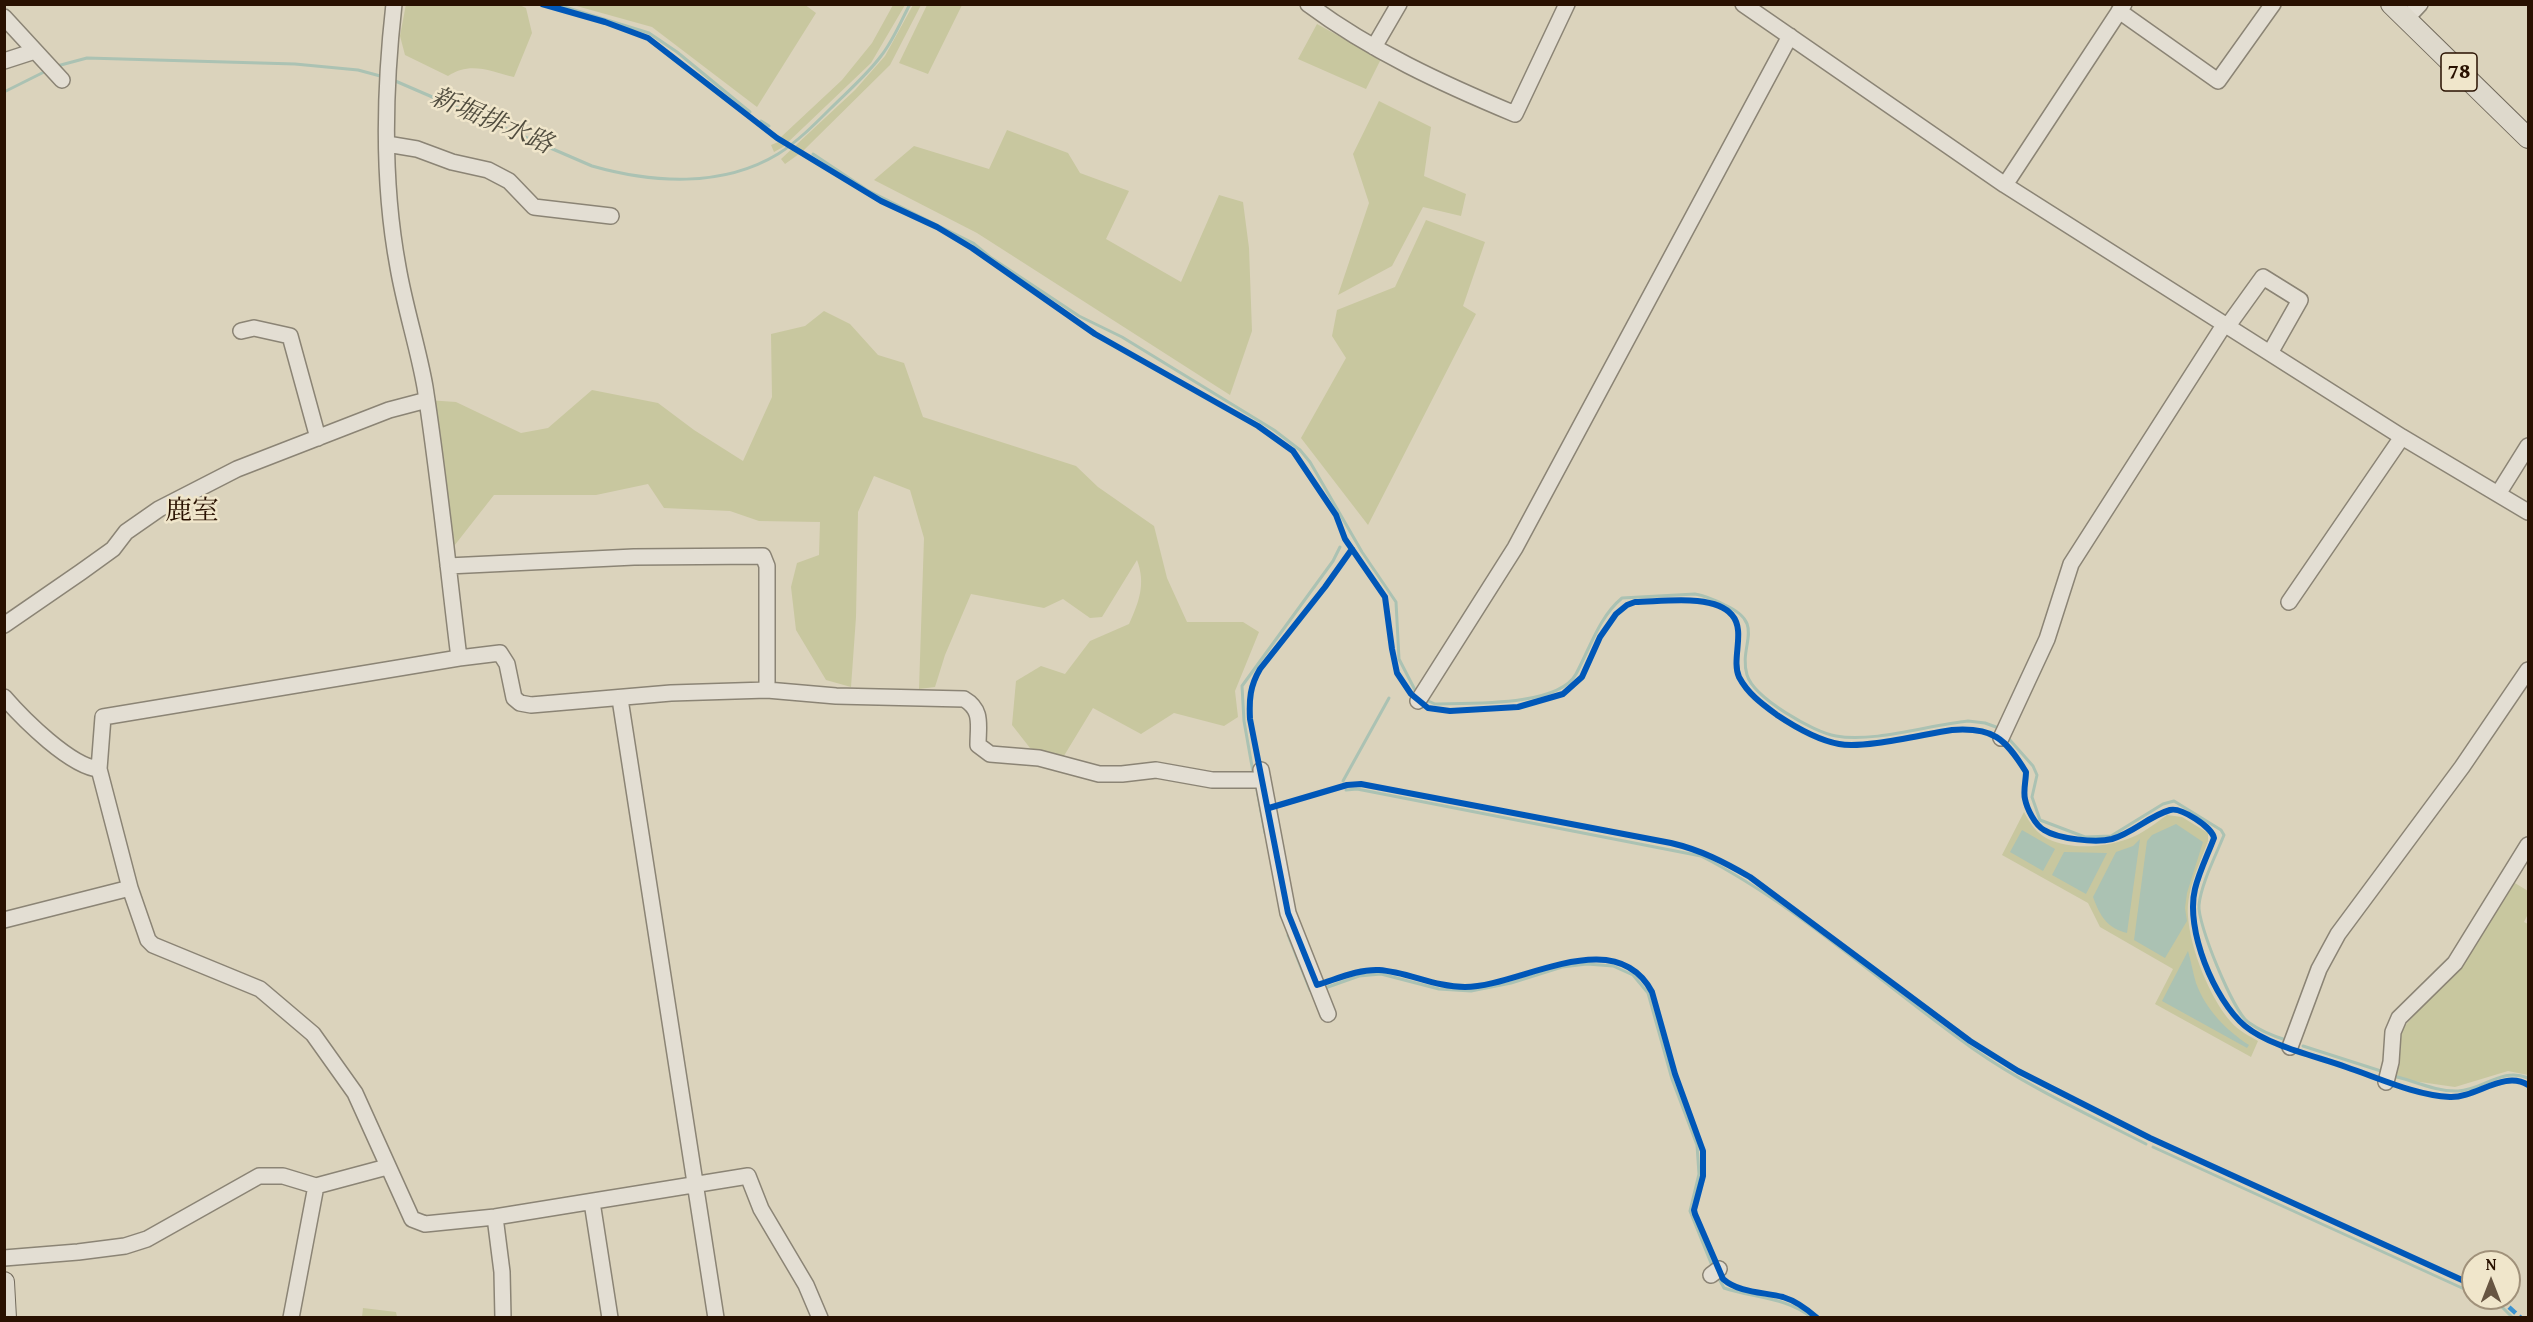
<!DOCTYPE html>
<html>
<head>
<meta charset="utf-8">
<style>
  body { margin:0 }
  #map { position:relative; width:2533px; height:1322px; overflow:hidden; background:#dbd3bc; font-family:"Gentium Book Plus",serif }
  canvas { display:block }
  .frame { position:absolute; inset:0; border:6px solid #291101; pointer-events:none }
  .north { position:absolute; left:2461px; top:1250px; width:60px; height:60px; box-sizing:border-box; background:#f0e6cb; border:2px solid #a0917a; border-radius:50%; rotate:0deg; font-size:16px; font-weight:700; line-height:24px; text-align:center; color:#291101 }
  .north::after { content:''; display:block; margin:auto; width:21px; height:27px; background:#675542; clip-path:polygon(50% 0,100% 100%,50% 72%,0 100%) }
</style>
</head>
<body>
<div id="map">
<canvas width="2533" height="1322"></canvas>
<div class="frame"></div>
<div class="north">N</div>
</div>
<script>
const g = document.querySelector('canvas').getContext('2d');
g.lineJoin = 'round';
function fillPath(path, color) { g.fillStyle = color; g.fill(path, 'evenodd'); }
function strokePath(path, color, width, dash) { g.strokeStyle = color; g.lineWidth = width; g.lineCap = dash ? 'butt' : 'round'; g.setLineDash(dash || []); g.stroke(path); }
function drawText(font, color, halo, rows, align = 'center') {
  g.font = font + ' "Gentium Book Plus","Noto Serif JP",serif'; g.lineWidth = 5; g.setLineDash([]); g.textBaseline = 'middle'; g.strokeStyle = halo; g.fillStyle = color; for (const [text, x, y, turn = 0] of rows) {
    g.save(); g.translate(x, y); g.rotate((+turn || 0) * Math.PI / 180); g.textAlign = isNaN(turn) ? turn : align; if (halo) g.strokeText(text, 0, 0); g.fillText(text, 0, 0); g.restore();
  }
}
fillPath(new Path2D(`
  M406,4H517L526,8L532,33L514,77C490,71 470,61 448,76L405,55L400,36Z
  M804,4L816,13L757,107L652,27L573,5Z
  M893,5H905L871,63L783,147L774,152L771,145L783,140L781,137L842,80L872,43Z
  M913,5H921L890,65L803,151L798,150L799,154L785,164L781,159L855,90L885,56Z
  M927,5H962L928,74L899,63Z
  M1317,24L1381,59L1366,89L1298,59Z
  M1379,101L1431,127L1424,176L1466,194L1461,216L1423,207L1392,266L1338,295L1369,203L1353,154Z
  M1007,130L1068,153L1080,173L1129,191L1106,239L1181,282L1219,195L1243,202L1249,248L1252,331L1230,395L977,233L874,180L914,146L989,169Z
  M1426,220L1485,242L1463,306L1476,314L1368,525L1301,438L1346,358L1332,336L1337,310L1395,287Z
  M824,311L850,324L878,355L904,363L923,417L1076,466L1098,487L1154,526L1167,578L1187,622H1243L1259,632L1235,691L1238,717L1224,726L1174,713L1141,734L1093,708L1059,764L1030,748L1012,725L1016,681L1041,666L1065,674L1090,641L1129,624C1139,602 1146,584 1137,560L1102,617L1090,618L1063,599L1044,608L971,594L945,655L935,687L919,689L924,538L910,490L874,476L858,512L856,617L851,687L826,680L796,630L791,587L797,563L819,555L820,522L759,521L730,511L664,508L648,484L596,495H494L447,555L427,400L456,402L521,433L548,428L592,390L658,403L694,430L743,461L772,397L771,334L805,326Z
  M2024,812C2029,822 2037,834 2048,839C2073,851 2111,847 2135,836C2146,831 2157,822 2167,815L2182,817L2208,833V841C2200,863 2186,891 2188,916C2190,949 2210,998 2231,1022C2238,1030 2249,1036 2258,1041L2251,1057L2155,1004L2173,969L2100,927L2088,903L2002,855Z
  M2510,880L2528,891V914L2524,922L2528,924V1075L2508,1071L2455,1087L2392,1078L2396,1036L2462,961Z
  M363,1308L396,1312L397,1317H362Z`), '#c8c79f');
fillPath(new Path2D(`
  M2176,824L2203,842L2187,893L2185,908L2187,921L2165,958L2134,940L2147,841L2152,835Z
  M2022,830L2055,849L2043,871L2010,852Z
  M2140,839L2127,933C2107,928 2100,916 2093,897L2116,852L2133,846Z
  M2064,852L2107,853L2086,894L2052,875Z
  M2188,951C2191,961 2193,973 2196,983C2206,1010 2226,1030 2249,1045L2247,1048L2162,1001Z`), '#abc2b3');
strokePath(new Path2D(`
  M555,4L649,33L677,52L750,112
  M57,66L87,58L295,64L358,70L384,77
  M393,80L592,166C652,183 722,188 778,154C797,142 814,125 830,109C847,92 866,76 881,56C893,41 901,21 910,4
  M4,92L46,71
  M761,121L769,126
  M813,154L867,190L973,243L990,257L1079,316L1122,337L1274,430L1300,450L1310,462L1362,552L1396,602L1399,659L1416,692
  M1426,700L1435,704C1469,703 1558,707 1576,674C1590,648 1599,617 1622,598L1695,594C1706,596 1715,600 1725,605C1767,624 1738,644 1747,675C1754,698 1813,732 1836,736C1873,743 1929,725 1968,721L1985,723L1996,727
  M2009,739L2033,766L2037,775L2032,797L2040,820L2085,837L2111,836L2163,804L2174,801L2221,830L2224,835C2216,855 2201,884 2199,905C2197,923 2233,1011 2248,1022C2259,1030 2273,1036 2286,1040
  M1253,772L1244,721L1242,686L1333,561L1340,547
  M1343,781L1389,698
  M1257,790L1265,833
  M1346,790L1357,789L1701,856C1797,905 1884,986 1972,1048C2026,1086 2087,1114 2146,1144
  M1288,935L1310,990
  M1325,988L1359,976L1381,974L1439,989L1471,991L1511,983L1562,967L1587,964L1613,966L1633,975L1648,993L1672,1079L1697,1145L1699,1174L1690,1211L1713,1268
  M2303,1046L2384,1072
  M2394,1076C2414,1081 2437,1092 2458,1091C2484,1090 2501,1067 2528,1078
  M2153,1147L2473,1293
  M1718,1277L1724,1288C1753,1298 1787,1297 1812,1318
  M2485,1298L2502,1307L2513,1318`), '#abc2b3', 3);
const minor = new Path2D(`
  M394,4C384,92 382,181 398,267C405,308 418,347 425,387C439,477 448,568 459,658
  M1308,4C1371,51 1443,84 1515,114L1567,4
  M1743,4L2005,185L2402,437L2528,512
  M2119,11L2218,81L2273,4
  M4,17L62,80
  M2406,19L2420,4
  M1374,47L1399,4
  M4,61L35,51
  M387,144L417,149L452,162L488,170L509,181L534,207L611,216
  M2005,185L2124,4
  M2227,327L2263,277L2300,300L2270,353
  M241,331L254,328L290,336L318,438
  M2498,494L2528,446
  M448,566L634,557L763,556L767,566V690
  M2289,602L2402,437
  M4,625L81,572L113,549L126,532L159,509L237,469L389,410L427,400
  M4,697C23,719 71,767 99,769
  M620,699L716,1318
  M1418,701L1515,548L1790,36
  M2001,738L2047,639L2071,564L2224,325
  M1261,770L1288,913L1328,1014
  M4,920L130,888
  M2290,1047L2319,969L2338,934L2462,767L2528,670
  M2386,1082L2391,1062L2393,1032L2399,1018L2455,963L2528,845
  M592,1202L610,1318
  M495,1217L502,1272L503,1318
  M4,1258L78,1252L125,1246L147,1239L259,1176H283L316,1186L387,1167
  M1711,1275L1719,1269
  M291,1318L316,1186
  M820,1318L806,1285L761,1209L748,1176L495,1217L425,1224L412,1219L355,1093L313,1034L260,989L153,945L148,940L130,888L99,769L103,717L459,658L500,653L507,664L514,698L520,703L531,705L671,693L767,690L836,696L964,699C983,710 978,725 978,745L990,754L1039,758L1099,774H1122L1156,770L1212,780H1263`);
const major = new Path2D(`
  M2391,4L2528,138
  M4,1282L6,1318`);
strokePath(minor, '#8b8475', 18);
strokePath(major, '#726a5c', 22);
strokePath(minor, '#e3ded3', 15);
strokePath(major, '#ded9cc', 20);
strokePath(new Path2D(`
  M2499,1298L2521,1318`), '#3c92d0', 4.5, [9, 4.5]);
strokePath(new Path2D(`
  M542,4L605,22L648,38L777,138L881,201L937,227L972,248L1095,334L1258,426L1293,451L1336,515L1345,539L1385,597L1392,649L1397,673L1411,694L1428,708L1450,711L1518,707L1563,694L1582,677L1600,637L1616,614L1627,605L1635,602C1660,602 1714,593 1732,615C1746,631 1731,659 1739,677C1748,694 1762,704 1777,715C1795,727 1817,740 1839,744C1864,749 1924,734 1952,730C1993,727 2005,738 2026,772C2026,780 2023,791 2025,799C2027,809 2035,825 2044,830C2058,839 2096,843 2112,839C2133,833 2149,816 2170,810C2181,807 2212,827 2214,838C2208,854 2199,872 2195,889C2185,929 2214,1000 2245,1026C2269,1046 2315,1056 2346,1067C2379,1078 2414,1095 2450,1097C2476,1098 2504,1070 2528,1085
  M1352,549L1325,587L1260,669C1250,686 1249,699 1250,719L1288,913L1317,985C1337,979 1358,969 1379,970C1408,972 1435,987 1465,987C1519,987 1615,922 1652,992L1675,1074L1703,1151V1176L1694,1210L1695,1214L1723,1279C1739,1293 1763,1292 1783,1297C1796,1301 1807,1309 1817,1318
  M1269,808L1347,785L1361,784L1671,843C1701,850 1724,862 1750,877L1970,1041L2018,1071L2150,1138L2473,1285`), '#0057b8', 6);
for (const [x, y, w] of [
  [2459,72,36]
]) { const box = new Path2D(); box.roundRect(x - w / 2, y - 19, w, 38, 4.5); g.fillStyle = '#f0e6cb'; g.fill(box); strokePath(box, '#291101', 1.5); }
drawText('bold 22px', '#291101', null, [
  ["78",2459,72]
]);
drawText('italic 26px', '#504c3e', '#f0e6cb', [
  ["新堀排水路",491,122,23]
]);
drawText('27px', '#291101', '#f0e6cb', [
  ["鹿室",192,512]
]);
</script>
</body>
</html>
